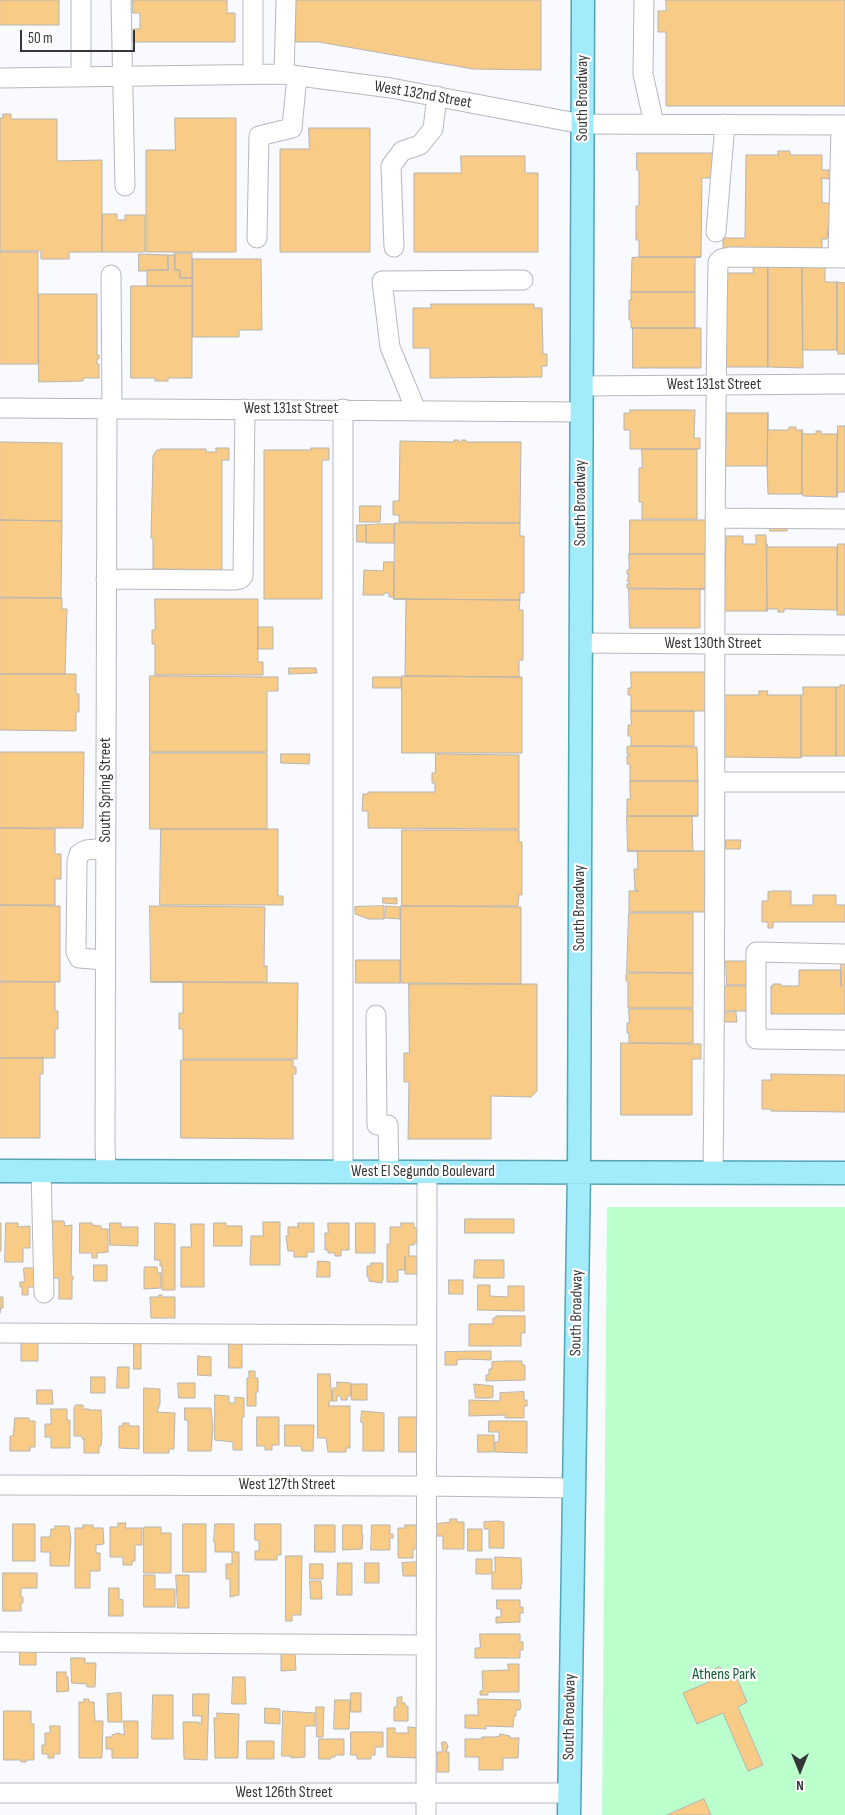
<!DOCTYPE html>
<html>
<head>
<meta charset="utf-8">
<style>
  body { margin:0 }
  #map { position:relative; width:845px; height:1815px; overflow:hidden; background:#f9faff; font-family:"Sofia Sans Condensed",sans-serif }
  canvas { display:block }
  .north { position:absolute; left:775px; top:1745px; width:50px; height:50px; -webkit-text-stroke:4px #fff; paint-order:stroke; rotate:180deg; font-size:14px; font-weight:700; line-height:20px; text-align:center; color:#363739 }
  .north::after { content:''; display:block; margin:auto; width:18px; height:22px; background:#363739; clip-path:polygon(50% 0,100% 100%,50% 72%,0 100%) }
  .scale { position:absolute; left:20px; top:30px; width:115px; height:22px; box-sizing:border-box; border:2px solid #363739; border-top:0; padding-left:6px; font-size:15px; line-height:18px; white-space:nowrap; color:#363739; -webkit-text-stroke:4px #fff; paint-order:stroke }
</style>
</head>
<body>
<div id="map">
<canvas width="845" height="1815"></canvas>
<div class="north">N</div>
<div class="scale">50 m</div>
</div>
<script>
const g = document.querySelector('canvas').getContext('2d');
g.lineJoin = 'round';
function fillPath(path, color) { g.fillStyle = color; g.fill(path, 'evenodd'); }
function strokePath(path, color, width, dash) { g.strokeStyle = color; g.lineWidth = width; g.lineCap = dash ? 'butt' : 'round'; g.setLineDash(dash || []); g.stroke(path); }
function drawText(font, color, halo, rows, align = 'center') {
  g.font = font + ' "Sofia Sans Condensed",sans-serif'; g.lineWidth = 4.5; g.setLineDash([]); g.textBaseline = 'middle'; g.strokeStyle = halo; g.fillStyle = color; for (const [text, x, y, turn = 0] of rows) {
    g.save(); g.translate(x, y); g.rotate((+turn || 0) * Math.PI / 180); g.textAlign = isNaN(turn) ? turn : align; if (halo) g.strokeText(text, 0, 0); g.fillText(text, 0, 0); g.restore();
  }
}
fillPath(new Path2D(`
  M607,1207H845V1815H602Z`), '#bbffcd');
const building = new Path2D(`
  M0,0H59V25H0Z
  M133,0H227V13H235V42H133V29H140V13H133Z
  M296,0H541V70L473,69L319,42H296Z
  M666,0H845V106H666V32H658V11H666Z
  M3,114H11V119H57V161L102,160V252H69V259H41V251H0V118H3Z
  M175,118H236V252H146V150H175Z
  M309,128H370V252H280V149H309Z
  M778,151H790V155H822V170H829V179L822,178V203H834V228H828L827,239H822V253H723V238H745L746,155H778Z
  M637,153H717V178H702L701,257H639V240H636V206H639V170H637Z
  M461,156H525V173H538V252H414V173H461Z
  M103,214H117V220H125V215H145V252H102Z
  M0,252H38V364H0Z
  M175,253H192V278H180V270H175Z
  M139,254L168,255V270H147V271H139Z
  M168,255H175V270H180V278H192V286H147V270H168Z
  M639,257H701L695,258V292H631L632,258Z
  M193,259H261L262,330H239V337H193Z
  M753,264H768V367H726V273H753Z
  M768,264L802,266L803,368L768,367Z
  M802,266L825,267V282H837V350H803Z
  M837,282L845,283V354H838L837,350Z
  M131,286H192V378H168V381H155V378H131Z
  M631,292H695V328H631V320H629V300H631Z
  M39,294H97V355H99V359H97V364H99V378H83V381L39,382Z
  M431,304H534V308H542L543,354H547V366H542V377L430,378V348H413V308H431Z
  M633,328H701V368H633Z
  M630,410H695L694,438H700V449H630V430H624V413H630Z
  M727,413H768L767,466H726Z
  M768,413V430H789V427H796V430H802V494H768L767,466Z
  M838,426H845V492H838L837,497Z
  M802,430L803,434H816V431H821V434H837V497L803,496L802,494Z
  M454,440H459V442H462V440H466V442H521L520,523L399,522V515H393V501H399L400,441L454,442Z
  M0,442L62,443V521L0,520Z
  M216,448H229V460H222V570L153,569V538H151L153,456L156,451L161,449H206V452H216Z
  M311,448H329V460H322V599H264V450H311Z
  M642,449H697V519H642V502H639V468H642Z
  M360,506H381L380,522H360Z
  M0,520L62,521L61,598L0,597Z
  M630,520H710V554H630Z
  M395,523H520V536H524V593H520V600L394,599Z
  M380,524H394V543H366V525Z
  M357,525H366V542H357Z
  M770,526H787V531H770Z
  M756,535H766L767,611H724L726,536H743V544H756Z
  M767,544L768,547H837V610L784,609V612H778V609H768L767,611Z
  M838,544H845V615H837V610Z
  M629,554H710L706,589L627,588V584H629V581H627L629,574H627V570H629Z
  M384,562H394V597H389V593H384V595H363L364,570L383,571Z
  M629,589H706H700V628H630Z
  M0,598H62V609H67L65,674H0Z
  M155,599H258V662H263V675H155V644H152V630H155Z
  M394,599L520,600L519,610H523V660H519V677L405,676L406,599Z
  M258,627H273V649H258Z
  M289,668H316L317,673L289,674Z
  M631,672H711L712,711H631V695H628V688H631Z
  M0,674H76V694H79V712H76V731L0,730Z
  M150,676L278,677V691H267V752H150Z
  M402,676L522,677V753H402Z
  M373,677H401V688H373Z
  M840,685H845V756H836V687H840Z
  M803,687H836V756H802L801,758V695H803Z
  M759,691H768L767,695H801V758L724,757V695H759Z
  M631,711H694V746H631V736H628V725H631Z
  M631,746L697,747L698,781H630V764H627V756H629V754H627V747Z
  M0,752H84L83,828H0Z
  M150,753H267V829H150Z
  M281,754H310L309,764L281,763Z
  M436,754L519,755V829L368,828V811H362L363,794H368V792H435V783H432V773H435Z
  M630,781H698V816H627V799H630Z
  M627,816H698H692L693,851H628Z
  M0,828L55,829V854H61V879H55V905H0Z
  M161,829H278V896H283V905H160Z
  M402,830H519V842H522V895H519L518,906H402Z
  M726,840H741L740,849H726Z
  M628,851H707L712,912H629V891H638L635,890L634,869H638L637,851Z
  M773,891H791V905H813V895H836V905H845V922H773V928H768V922H762V901H768V892Z
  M383,898H397V904L383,903Z
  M0,905L60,906V982L0,981Z
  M150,906L265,907L264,966H267V982H151Z
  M384,906V919H369L355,914V907Z
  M386,906L400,907V919L385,918Z
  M401,906L521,907V984L401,983Z
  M629,913H693V973L627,972Z
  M356,960H400V983H356Z
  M726,961H747V985H727Z
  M841,961H845V1014H771V986H773V984H781V986H799V970H841V986Z
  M628,973H693V1008H628V981H626V974Z
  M0,982H55V1011H58V1029H55V1058H0Z
  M151,982L298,983L297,1059H183V1029H179V1013H183V982Z
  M409,984H537V1091L531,1097L491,1096V1139H408L409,1082H404V1053H409Z
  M724,986H747V1011H724Z
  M629,1009H693V1043H629V1033H627V1023H629Z
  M736,1012L737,1022H723V1013Z
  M621,1043L701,1044V1059H692V1115H621Z
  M0,1058H43V1074H40V1138H0Z
  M181,1060H293V1067H296V1074H293V1139L181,1138Z
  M771,1074L845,1075V1112L771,1111V1109H762V1080H771Z
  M465,1219H514V1233H465Z
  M46,1221H64L65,1226L72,1225L71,1276H73V1280H72V1299H59V1278H51Z
  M263,1222H280V1265H250L251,1236H263Z
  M0,1223H1V1251H0Z
  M6,1223H18V1227L30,1226V1248H23V1262H5Z
  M80,1223H92V1225L101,1226V1229H108V1252L97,1253V1258H92V1253H80Z
  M110,1223H121V1227H138V1246L110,1245Z
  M155,1223L175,1224V1290H162V1266H160V1260H155Z
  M214,1223H226V1226H242V1246H214Z
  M298,1223H314V1252H307V1257H294V1251H288L286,1236H288V1227H298Z
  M328,1223H349V1250H341V1256H335V1253H328V1250H325V1233H328Z
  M356,1223H375V1253H356Z
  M401,1223H414V1228H422V1243H414V1245H409V1256H420L419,1274H405V1256V1270H398V1282H387V1244H390V1227H401Z
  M191,1224H204V1287H181V1247H191Z
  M475,1260H504V1278H474Z
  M318,1261L330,1262V1277H317Z
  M371,1263H383V1280H382V1283L369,1281V1277H367V1266H371Z
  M94,1265H107V1281H94Z
  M145,1267H157L158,1273H161V1288L144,1289V1269Z
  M24,1268H37V1287H28V1295H22V1287H20V1282H24Z
  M449,1280H463V1294H449Z
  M478,1285H490V1296L508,1297V1286H524V1311L478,1310Z
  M159,1295H162V1297H175V1318H151L150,1297H159Z
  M0,1297H3V1308H1L0,1313Z
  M496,1316H525V1333H521V1346H469V1324H493V1318H496Z
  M25,1340H38V1361H21V1343H25Z
  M134,1342H141V1369H134Z
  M229,1343H242V1368H229Z
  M479,1351H491V1360L465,1359L457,1360V1365H445V1352Z
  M198,1356L211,1357V1376L198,1375Z
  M507,1361H522V1365H525V1380L486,1381V1375H489V1369H492V1362Z
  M118,1367H129V1388H117Z
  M249,1371H255V1378H258V1392H256V1406H247V1378H249Z
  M318,1374H330L332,1401H329V1406H350V1448H346V1452H328L326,1438H318Z
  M91,1377H105V1393H91Z
  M337,1382L351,1383V1396H347V1400H341V1396H337V1401H332L333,1388H337Z
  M178,1383H195V1398H179Z
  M352,1384H367V1400H352Z
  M474,1384L493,1386V1397L491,1398H476Z
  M144,1388L160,1389V1404L157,1412L175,1413L174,1449H169V1453H144Z
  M37,1390H52L53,1404H37Z
  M524,1392V1400H527V1406H524V1418H505V1415L469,1416V1400L500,1401V1393Z
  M215,1395L229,1396V1403H235V1397L244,1398V1417H242V1450H233V1442L215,1440Z
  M76,1405H83V1410L84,1409H89V1410H101L102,1435L101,1446H99V1453H84V1439H82V1436H74V1408Z
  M185,1408H211L213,1428L211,1451H188V1420H185Z
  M51,1409H67V1420H70V1448H51V1437H45V1424H51Z
  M362,1411L384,1413V1451H363V1422H361Z
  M257,1417H279V1445H272V1450H265V1446H257Z
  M399,1417H419V1452H399Z
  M15,1418H29V1421H35V1447H30V1451H10V1436H13Z
  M489,1421H527V1453L495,1452V1442H499V1432H489Z
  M123,1423H129V1426H139V1449L119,1448V1426H123Z
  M285,1425H314L313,1451H302L301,1446H285Z
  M478,1435H494V1452H478Z
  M450,1519H457V1522H464V1549H443V1536H435V1524L450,1522Z
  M498,1521L504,1522V1548H489V1529H484V1522Z
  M118,1523H126L125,1528H142V1545H135V1561H132V1565H123V1557H110V1527H118Z
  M13,1524H35V1561H13Z
  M183,1524H206V1572H183Z
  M215,1524H234V1552H239V1595L230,1597V1579H226V1564H232V1552H215V1542H214Z
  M255,1524H281V1555H277V1560H255V1551H259V1541L255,1540Z
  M83,1525H93V1528H103L104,1544L96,1545V1553H100V1571H90V1588H75V1528H83Z
  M315,1525H335V1552H315Z
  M343,1525H362V1535H363L362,1549L343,1550Z
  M372,1525H390V1534H393V1538H390V1550H371Z
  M405,1525H417V1534H421V1540H417V1549H413V1558H398V1528H405Z
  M55,1526H69L71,1538L69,1566H50V1552H41V1537H50L51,1529H55Z
  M144,1527H161V1533H171V1573H144Z
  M468,1529H482V1551H468Z
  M286,1556H302L301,1615H292V1621H286Z
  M495,1557L521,1558L522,1584H521V1589H492V1574H476V1559H492V1572H495Z
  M417,1562V1576H403L402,1563Z
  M338,1563H352V1595H337Z
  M365,1563H379V1583H365Z
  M310,1564H323V1579H310Z
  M3,1573H37V1588H21V1597H23V1603H21V1611H3Z
  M144,1575H155V1589H175V1607H144Z
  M176,1575H189V1608H178Z
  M310,1581H321L322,1599H311Z
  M109,1588H119V1599L123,1600V1616H109Z
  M497,1600H520V1607H523V1613H520V1622L496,1623V1617H501V1609H497Z
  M480,1634H520V1642H523V1650H520V1658H475V1648H480Z
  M20,1649H36V1665H20Z
  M295,1651L296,1670L281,1671V1652Z
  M71,1658H85V1663H96L95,1687H87V1684L72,1683Z
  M508,1664H519V1692H488V1695H480V1691H483L482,1671L508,1670Z
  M720,1667L724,1676L734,1672L747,1702L738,1707L763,1765L748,1771L723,1713L697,1724L683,1693L709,1682L705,1673Z
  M57,1672H66V1677H68L69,1691L57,1692Z
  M233,1677H245L246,1704H232Z
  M121,1693L122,1722H108L107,1694Z
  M351,1693H361V1712H351Z
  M193,1694H209L207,1760L184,1759L183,1722H199V1724H201L202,1716H193Z
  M153,1695H173V1739H152Z
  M402,1697V1703H405L406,1707L408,1706V1721H394V1707H397V1698Z
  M84,1699H89V1702H94L95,1721H103L102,1758H79V1702H84Z
  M478,1699L520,1700L521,1706L520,1710H516V1716H514L513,1727L486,1726V1729L465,1728V1715H478Z
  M335,1700H350L349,1729H334Z
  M316,1707H324L323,1737H317Z
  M265,1708L280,1709V1724L265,1723Z
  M4,1711H31V1724H34V1760H26V1762H21V1760H4Z
  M283,1711L315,1713V1726H305V1757L291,1758V1756H282Z
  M217,1713L239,1714L238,1758H215L214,1718H217Z
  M124,1721H138V1758H112V1749H106V1737H112V1735L118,1733L124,1735Z
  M50,1726H60V1754H54V1758H48V1754H42V1745H45V1733H50Z
  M408,1727L419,1728V1758L387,1757V1728H395V1733H408Z
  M351,1732H383V1747H375V1755H371V1759H357V1755H351Z
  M500,1734L510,1736V1738H519L518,1758H503V1770H479V1757H465V1739H482V1737H494L500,1736Z
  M319,1739H344V1755H335V1757H331V1759H319Z
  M247,1741H274V1759H247Z
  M442,1742H446L448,1746L446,1752H449V1772H437V1752H442Z
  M704,1799L711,1815H667Z`);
fillPath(building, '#f8cb87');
strokePath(building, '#b7b4b0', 1);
const minor = new Path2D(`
  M121,0L125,186
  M644,0L643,74L654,124
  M253,74V0
  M284,74L286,0
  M81,77V0
  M0,78L284,74L391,88L582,124L845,125
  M716,232L725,124
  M257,238L259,136L292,128L297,76
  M394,247L391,166L402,151L420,145L433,129L437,96
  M838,258L841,125
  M111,275L112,408
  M582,386L845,384
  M0,408L581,412
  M416,410L390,347L382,281L523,280
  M715,518L845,519
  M106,579L235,580L240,579L243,576L245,409
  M581,643L845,645
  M715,782H845
  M845,954L756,952V1039L845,1040
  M105,960L79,958L76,952L77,862L79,854L86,850L106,848
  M376,1015L377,1125H388L389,1172
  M41,1171L44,1293
  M106,1172L105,1146L107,408
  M343,1172V409
  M713,1173C717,869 712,566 718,262L721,259L730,257L845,258
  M0,1333L426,1335
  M0,1485L427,1486L573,1488
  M0,1642L426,1645
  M0,1793H569
  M426,1815L427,1172`);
const major = new Path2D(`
  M0,1171L845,1173
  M569,1815L579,1172L583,0`);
strokePath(minor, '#b7b8bd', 21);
strokePath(major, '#53a4b5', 25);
strokePath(minor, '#fff', 19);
strokePath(major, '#a1ebfb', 22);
drawText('16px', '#363739', '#fff', [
  ["West 132nd Street",423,95,10],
  ["South Broadway",583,98,-90],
  ["West 131st Street",714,385],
  ["West 131st Street",291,409],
  ["South Broadway",581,503,-90],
  ["West 130th Street",713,644],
  ["South Spring Street",106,790,-90],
  ["South Broadway",580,908,-90],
  ["West El Segundo Boulevard",423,1172],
  ["South Broadway",577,1313,-89],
  ["West 127th Street",287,1485],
  ["South Broadway",570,1717,-89],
  ["West 126th Street",284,1793]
]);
drawText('16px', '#116032', '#fff', [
  ["Athens Park",724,1675]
]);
</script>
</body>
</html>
